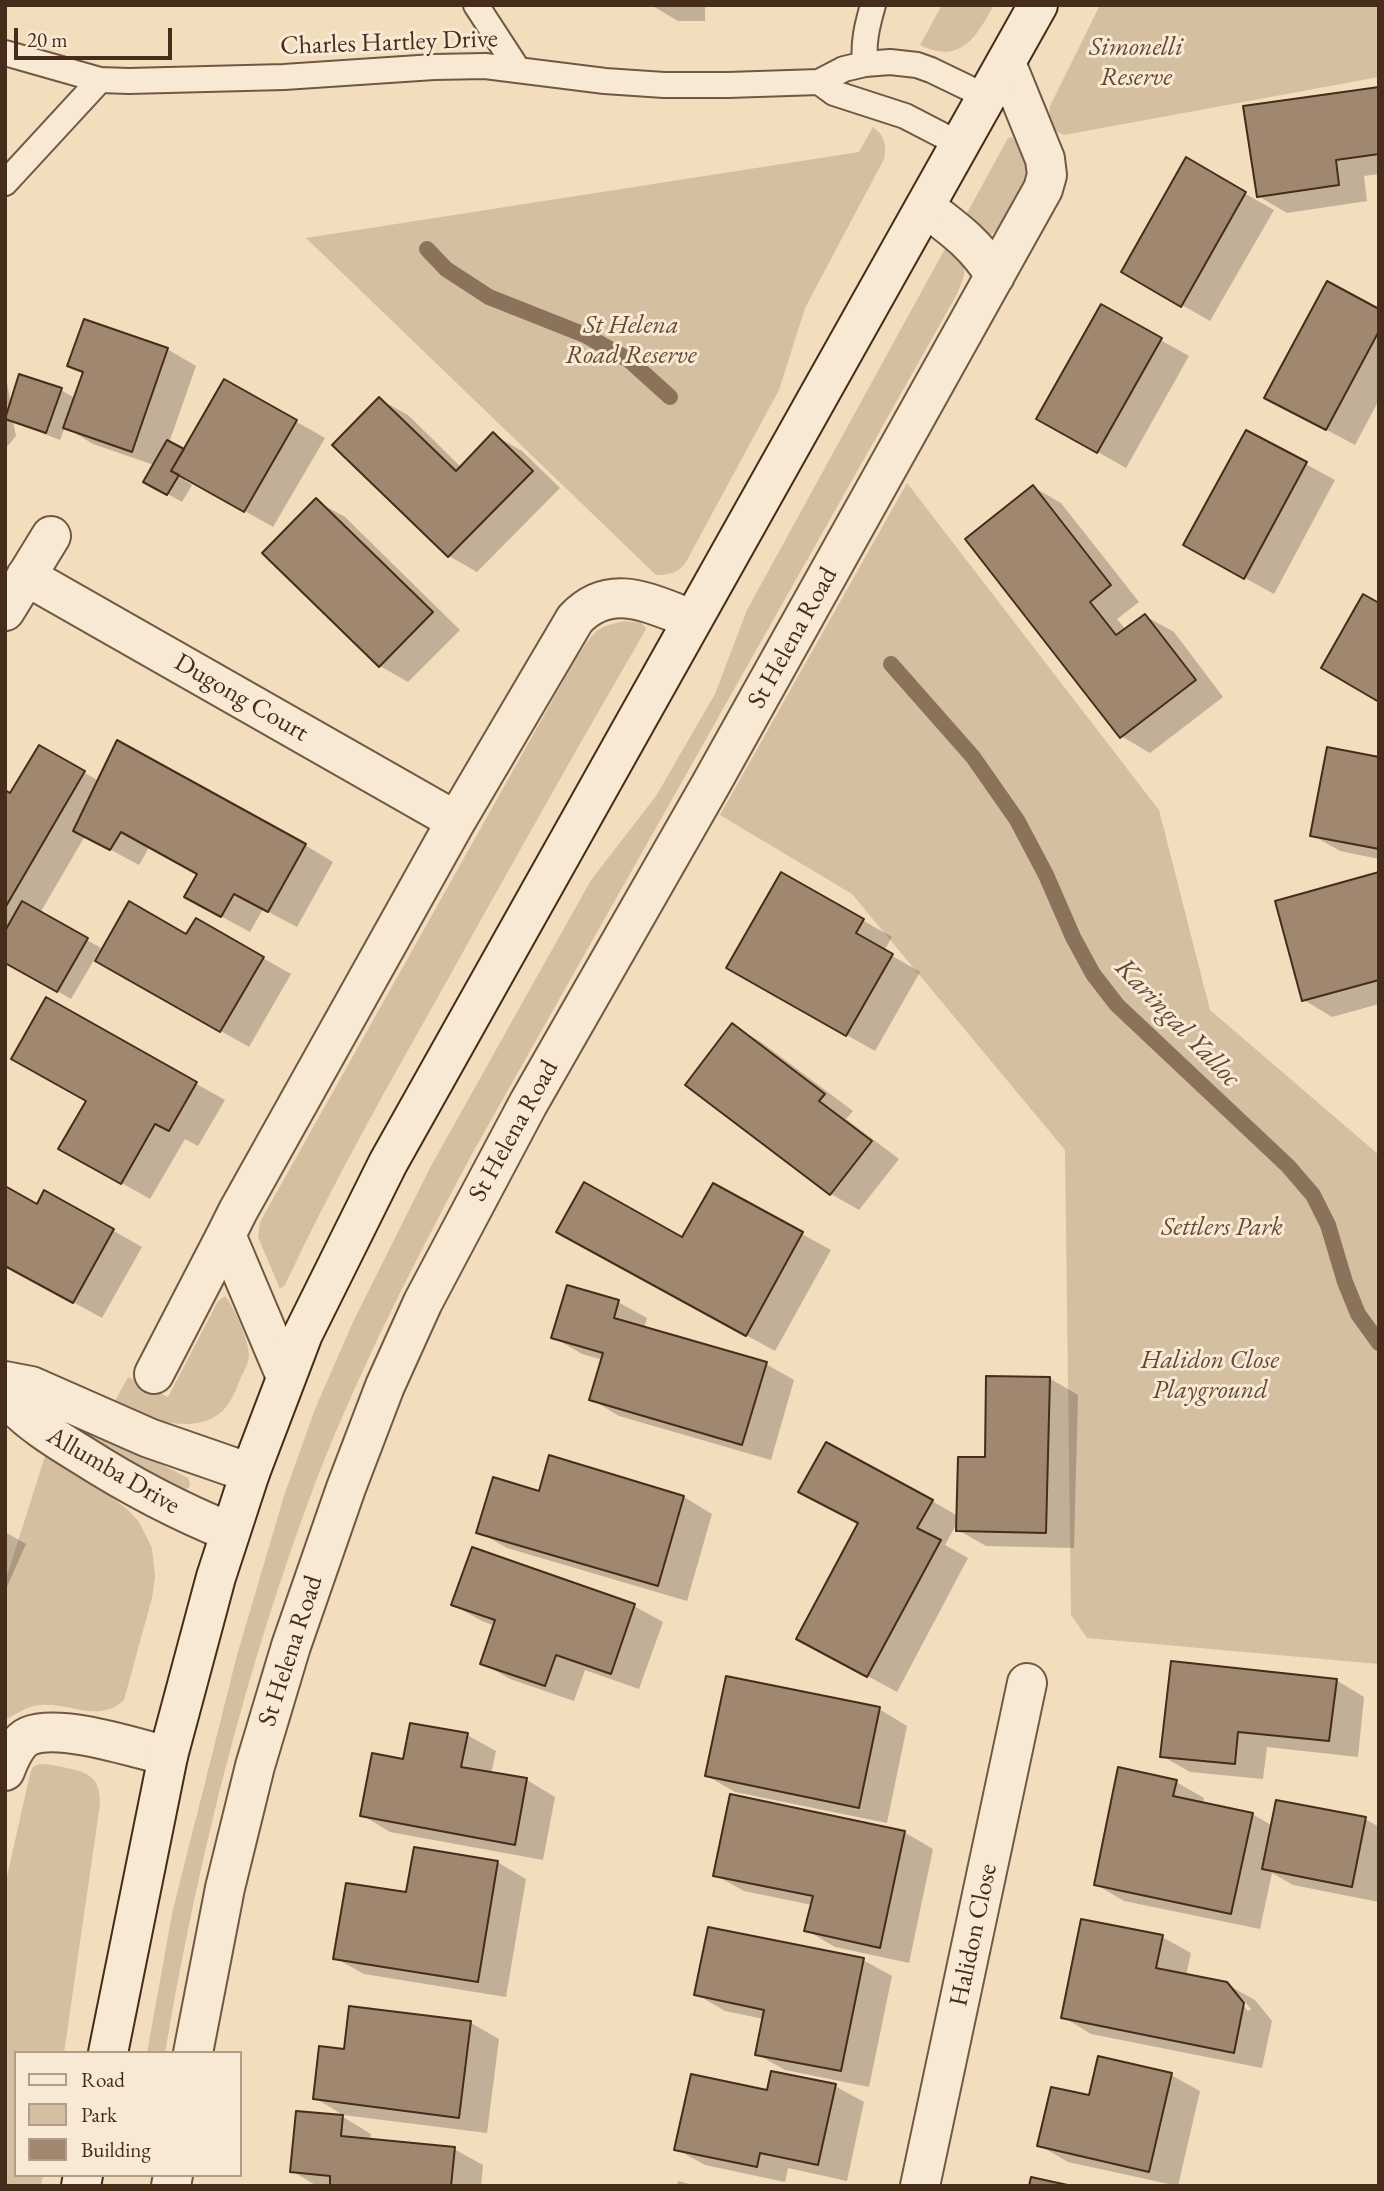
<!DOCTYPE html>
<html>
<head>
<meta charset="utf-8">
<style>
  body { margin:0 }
  #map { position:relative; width:1384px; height:2191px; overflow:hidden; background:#f2ddbd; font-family:"EB Garamond",serif }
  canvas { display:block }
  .frame { position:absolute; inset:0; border:7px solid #462c1a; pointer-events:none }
  .legend { position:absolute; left:14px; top:2051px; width:228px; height:126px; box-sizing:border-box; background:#f7e9d4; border:2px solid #b09d8a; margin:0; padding:9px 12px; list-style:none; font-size:21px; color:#462c1a }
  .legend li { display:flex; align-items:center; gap:14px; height:35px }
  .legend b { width:35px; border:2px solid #b09d8a }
  .scale { position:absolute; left:14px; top:28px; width:158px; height:32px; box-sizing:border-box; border:4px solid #462c1a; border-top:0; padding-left:9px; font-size:21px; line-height:24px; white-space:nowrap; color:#462c1a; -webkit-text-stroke:5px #f7e9d4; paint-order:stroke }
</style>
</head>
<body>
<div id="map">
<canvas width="1384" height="2191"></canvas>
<div class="frame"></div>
<ul class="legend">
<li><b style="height:9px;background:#f7e9d4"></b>Road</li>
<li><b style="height:19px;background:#d5bfa1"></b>Park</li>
<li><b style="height:19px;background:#9f886f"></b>Building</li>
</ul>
<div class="scale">20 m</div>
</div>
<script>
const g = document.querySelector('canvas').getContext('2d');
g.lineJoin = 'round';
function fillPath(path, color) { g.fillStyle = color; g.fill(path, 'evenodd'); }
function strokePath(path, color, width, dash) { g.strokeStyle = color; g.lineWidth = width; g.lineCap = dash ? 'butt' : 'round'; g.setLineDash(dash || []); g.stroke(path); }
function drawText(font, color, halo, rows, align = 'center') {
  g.font = font + ' "EB Garamond",serif'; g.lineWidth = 6; g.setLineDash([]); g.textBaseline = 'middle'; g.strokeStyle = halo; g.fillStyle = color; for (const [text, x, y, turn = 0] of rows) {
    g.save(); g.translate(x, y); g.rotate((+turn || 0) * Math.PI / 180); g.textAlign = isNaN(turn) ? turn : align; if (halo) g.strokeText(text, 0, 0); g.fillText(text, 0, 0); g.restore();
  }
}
fillPath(new Path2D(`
  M942,5H994C976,37 961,65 920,45Z
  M1100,5H1379V77L1064,135L1052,129L1049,120L1050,106Z
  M873,127C885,136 887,145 884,159L805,308L779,390L686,562C679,573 668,575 656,575L306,238L859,152Z
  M1012,137C1021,145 1026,164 1026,176L998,229L989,236L966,215L1008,138Z
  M947,245C969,264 968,270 956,296L473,1152C416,1259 360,1368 316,1481C246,1667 198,1858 165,2053H147L172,1914L237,1655L284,1496L315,1409L353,1322L431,1166L591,880L656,796L715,694L747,610Z
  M907,483L1159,810L1210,1010L1379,1155V1664L1087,1638L1071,1615L1065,1150L852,894L720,815Z
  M625,621L641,623L646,628L645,631C575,751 507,873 439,995C385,1091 331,1186 285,1285L280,1289L258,1237L260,1222L552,701C563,683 583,642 598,630C606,625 615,623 625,621Z
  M225,1296C234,1306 249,1342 249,1355C249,1362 245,1369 242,1375C232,1399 226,1418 197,1423C169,1428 139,1413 114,1403L128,1377L168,1397L218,1301Z
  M43,1408L125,1446L188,1478L190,1483L189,1488L183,1490L148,1476Z
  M46,1453L90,1481L128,1510L139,1522L152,1548L155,1577L152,1598L124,1700C98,1724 70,1702 40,1705C27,1706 16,1714 5,1720V1582Z
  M39,1764C49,1764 58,1766 67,1768C91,1773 100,1779 100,1804L64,2053H16V2175H43L41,2186H5V1885L30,1774L33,1767Z`), '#d5bfa1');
fillPath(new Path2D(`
  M651,5H705V21H678Z
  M1379,89V174L1364,176L1367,201L1287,213L1258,196Z
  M1186,160L1274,210L1210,321L1123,271Z
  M1102,307L1189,356L1126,468L1038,418Z
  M1379,311V400L1355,445L1295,413Z
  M167,349L196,366L169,443L185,452L225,381L325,438L273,527L187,478L184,480L192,485L182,502L145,481L154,465L93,444L65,427L60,440L13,422L16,436L5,449V372L11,404L61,390L75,398L84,374L69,366Z
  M379,399L408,415L461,467L494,435L522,451L560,488L477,572L449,556Z
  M1247,432L1335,480L1274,594L1214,561Z
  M1033,487L1061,503L1139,602L1117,619L1126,630L1145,616L1174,632L1223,697L1150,753L1121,736Z
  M316,501L345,517L460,630L408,682L380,666Z
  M39,747L99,781L305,845L333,862L297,927L263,909L250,932L215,913L199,874L150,846L139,865L85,836L40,913L101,948L71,999L5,961V791L11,795Z
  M1379,759V859L1340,851L1312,835Z
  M781,874L892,937L884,951L920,972L875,1051L728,968Z
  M1379,874V1004L1332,1017L1304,1000Z
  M196,920L291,974L249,1047L98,961L187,936Z
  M46,999L225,1100L198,1146L185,1139L150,1199L60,1148L88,1101Z
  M733,1026L761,1042L853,1111L846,1119L899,1159L859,1210L831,1194L687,1084Z
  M713,1185L831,1250L775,1351L587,1248L683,1239Z
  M45,1192L142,1247L102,1318L5,1265Z
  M618,1302L647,1318L644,1329L766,1364L794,1380L771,1460L619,1416L591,1399L603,1360L582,1354L553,1337Z
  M1049,1378L1078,1395L1074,1548L986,1546L958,1530V1521L945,1545L968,1558L897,1692L827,1654L859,1524L829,1508L932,1501L958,1516L986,1459Z
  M550,1458L684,1497L712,1514L687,1601L507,1548L478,1532L540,1493Z
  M5,1532L26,1544L5,1591Z
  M473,1549L634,1606L663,1622L639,1689L585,1670L574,1701L510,1679L482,1663L495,1626L482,1621L453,1605Z
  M1336,1680L1364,1697L1358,1757L1267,1747L1263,1779L1190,1772L1162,1756Z
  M879,1709L907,1726L887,1823L735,1792L707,1776Z
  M467,1735L496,1751L491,1774L527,1780L555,1797L543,1860L390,1832L362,1815L405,1761Z
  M1176,1782L1204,1798L1203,1804L1252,1814L1273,1826L1365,1819L1379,1827V1902L1293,1885L1272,1873L1260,1929L1124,1901L1095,1884Z
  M904,1832L933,1849L909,1963L835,1947L806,1930L812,1905L744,1891L715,1875Z
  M497,1862L526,1879L506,1997L364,1974L335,1958L408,1894Z
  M1162,1937L1191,1953L1186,1976L1226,1984L1255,2000L1272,2021L1262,2068L1091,2034L1063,2017ZM1234,1994H1238L1251,2009L1248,2011Z
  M863,1960L892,1976L869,2087L785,2070L757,2054L764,2019L725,2011L696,1994Z
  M471,2023L499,2039L487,2133L343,2115L315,2098L346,2051Z
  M1171,2075L1200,2091L1178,2186L1068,2162L1039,2145L1091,2098Z
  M835,2086L864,2102L847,2181L788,2168L785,2182L705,2165L676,2149L768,2092Z
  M343,2117L371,2134L370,2141L454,2149L483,2165L481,2186H317L292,2171Z
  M678,2181L696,2186H677Z`), '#0003');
strokePath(new Path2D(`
  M427,249L446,269L489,297L585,335L629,360L670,397
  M891,664L973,757L1017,820L1046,875L1073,937L1093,974L1117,1005L1288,1166L1313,1195L1328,1225L1345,1282L1358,1314L1379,1343`), '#8a725b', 16);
const building = new Path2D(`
  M1379,87V154L1336,160L1339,185L1257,197L1243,106Z
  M1186,157L1246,192L1181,307L1121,272Z
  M1327,281L1379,309V331L1326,430L1264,398Z
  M1101,304L1162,338L1097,453L1036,419Z
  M84,319L168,348L132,452L63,428L83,372L67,366Z
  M19,374L62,388L46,433L5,419Z
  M224,379L297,420L244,512L171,471Z
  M379,397L456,471L493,432L533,471L448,557L332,445Z
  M1246,430L1307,462L1244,579L1183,545Z
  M167,440L184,449L171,471L179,475L167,495L143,482Z
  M1033,485L1111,585L1090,602L1116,635L1145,614L1196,680L1120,738L965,539Z
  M316,498L433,612L379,667L262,553Z
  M1363,594L1379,603V702L1321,668Z
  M117,740L306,844L268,912L234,894L221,917L184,897L197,874L121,832L110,850L73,831Z
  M39,745L85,771L5,908V790L10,793Z
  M1327,747L1379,757V849L1310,836Z
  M781,872L864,919L856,933L893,954L846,1036L726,968Z
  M1379,872V980L1302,1001L1275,901Z
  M22,901L88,938L57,992L5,963V931Z
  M129,901L186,934L196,918L264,957L220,1032L95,961Z
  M46,997L197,1082L169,1131L155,1124L121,1184L58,1149L86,1101L11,1059Z
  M732,1023L825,1094L819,1101L872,1141L830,1195L685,1085Z
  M584,1182L682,1237L713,1183L803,1232L746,1336L556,1232Z
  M5,1186L37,1204L44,1190L114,1229L73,1303L5,1266Z
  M567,1285L619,1300L614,1318L767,1362L742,1445L589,1400L603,1353L551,1338Z
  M986,1376L1050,1377L1046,1533L956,1531L958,1457H985Z
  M826,1442L933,1500L917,1528L941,1540L867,1677L796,1639L858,1523L798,1492Z
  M549,1455L684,1496L658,1586L476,1533L493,1477L539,1491Z
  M472,1547L635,1604L611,1674L556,1655L545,1686L480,1664L495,1620L451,1605Z
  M1171,1661L1337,1679L1329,1741L1238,1732L1235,1764L1160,1757Z
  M726,1676L880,1707L859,1808L705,1776Z
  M410,1723L468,1733L461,1767L527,1778L515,1845L360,1816L372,1753L403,1759Z
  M1118,1767L1177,1780L1173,1796L1253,1813L1231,1914L1094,1885Z
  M730,1794L905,1831L880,1948L804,1931L813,1896L713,1876Z
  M1276,1800L1366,1817L1352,1887L1262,1869Z
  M414,1847L498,1861L478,1982L333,1959L346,1883L406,1892Z
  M1081,1919L1163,1935L1156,1968L1227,1982L1244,2003L1234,2053L1061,2018Z
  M708,1927L864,1958L841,2071L755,2055L764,2010L694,1995Z
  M349,2006L471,2021L459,2118L313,2099L319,2046L344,2049Z
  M1098,2056L1172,2073L1149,2172L1037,2146L1051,2087L1089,2095Z
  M771,2071L836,2084L818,2165L760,2153L757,2167L674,2150L691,2074L767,2090Z
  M296,2111L343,2115L341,2136L455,2147L451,2186H330V2176L290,2172Z
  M1031,2177L1072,2186H1029Z`);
fillPath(building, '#9f886f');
strokePath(building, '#462c1a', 2);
const service = new Path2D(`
  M476,5L517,68
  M5,53L100,80L129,81L284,77L434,67L485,66L605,81L664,85H728L819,82L844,69L865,64L890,62L917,65L931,70L987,97
  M865,64C863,42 867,26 873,5
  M819,82L834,93L905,116L961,145
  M5,183L100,80`);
const minor = new Path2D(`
  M925,207C953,228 977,245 995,276
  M26,576L456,821
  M5,611L51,536
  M154,1374L226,1235
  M286,1377L226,1235L238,1211L456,821L575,619C611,581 650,604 692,619
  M5,1381L31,1386L149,1438L250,1473
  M5,1396C27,1421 54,1438 82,1455C129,1485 178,1511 230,1532
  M5,1771C10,1758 16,1742 29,1736C60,1723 135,1748 168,1756
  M193,2053L225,1888L255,1766L291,1646L346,1488L385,1386L423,1302L528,1104L711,784L1043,189L1047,175L1045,159L1006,63
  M171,2186L173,2175
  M920,2186L1027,1683`);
const secondary = new Path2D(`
  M108,2053L168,1756L216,1577L250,1473L303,1334L388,1163L1038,5
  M81,2186L83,2175`);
strokePath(service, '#715843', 28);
strokePath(minor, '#715843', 42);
strokePath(secondary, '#462c1a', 42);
strokePath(service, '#f7e9d4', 24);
strokePath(minor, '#f7e9d4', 38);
strokePath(secondary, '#f7e9d4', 38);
drawText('26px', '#462c1a', '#f7e9d4', [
  ["Charles Hartley Drive",389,43,-2],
  ["St Helena Road",793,638,-61],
  ["Dugong Court",241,698,30],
  ["St Helena Road",514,1131,-61],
  ["Allumba Drive",113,1471,30],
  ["St Helena Road",291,1651,-72],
  ["Halidon Close",974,1935,-78]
]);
drawText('italic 26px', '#634935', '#f7e9d4', [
  ["Simonelli",1136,48],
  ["Reserve",1136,78],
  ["St Helena",631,326],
  ["Road Reserve",631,356],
  ["Settlers Park",1222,1228],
  ["Halidon Close",1210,1361],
  ["Playground",1210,1391]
]);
drawText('italic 28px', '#624935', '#f7e9d4', [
  ["Karingal Yalloc",1177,1023,46]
]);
</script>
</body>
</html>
